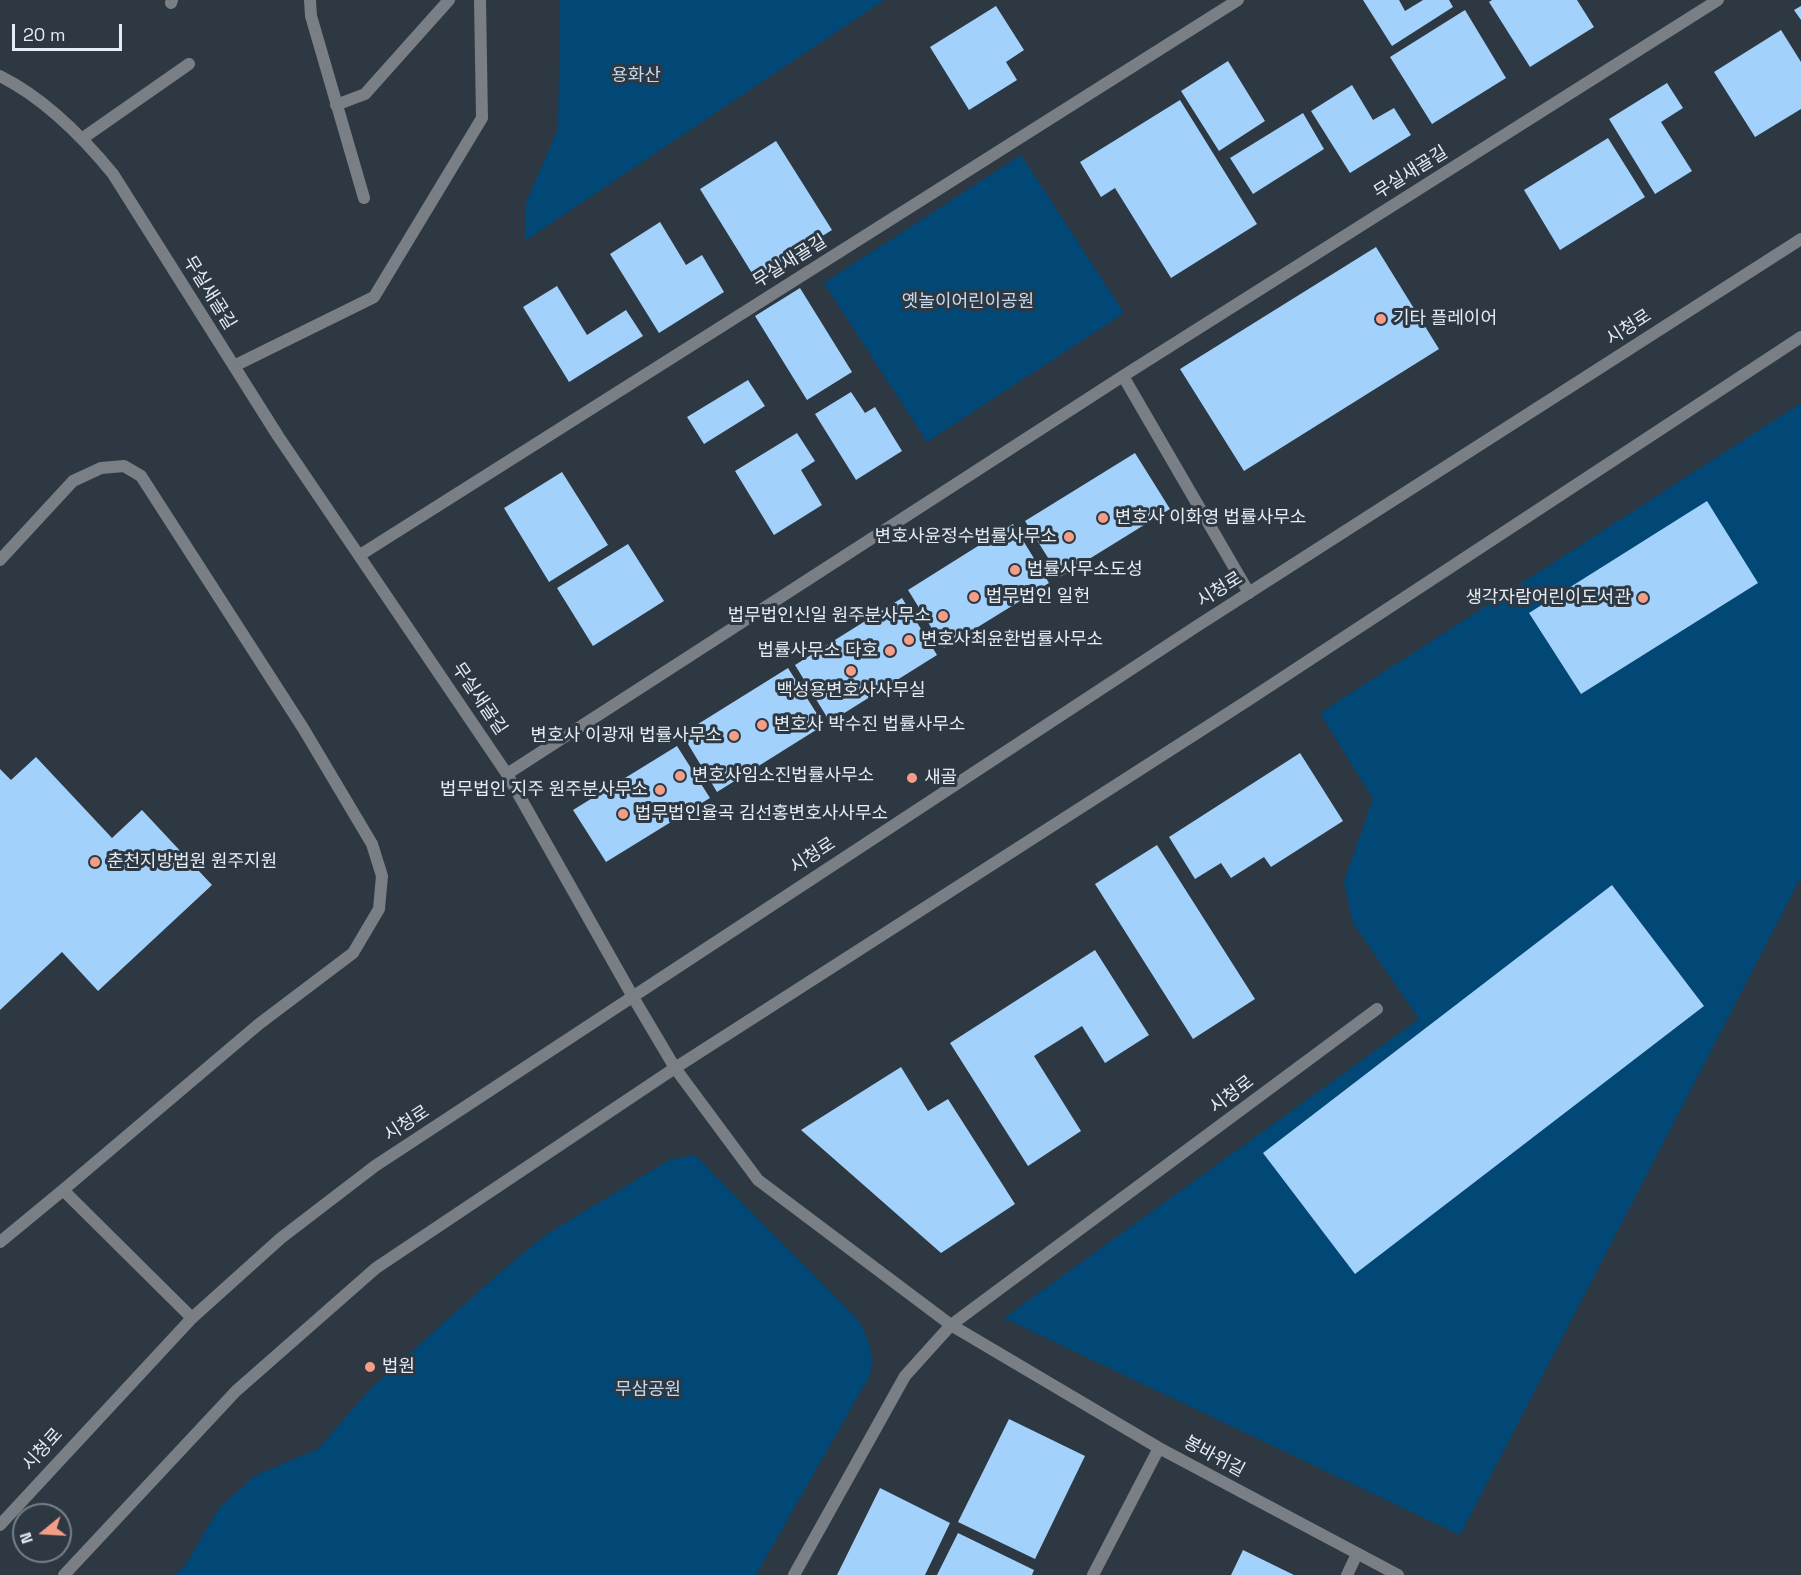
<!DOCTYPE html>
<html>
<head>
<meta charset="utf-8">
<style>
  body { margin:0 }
  #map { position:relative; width:1801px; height:1575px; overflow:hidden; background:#2d3843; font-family:"Space Grotesk",sans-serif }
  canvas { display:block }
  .north { position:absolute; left:12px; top:1503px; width:60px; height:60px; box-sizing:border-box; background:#2d3843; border:2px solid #778089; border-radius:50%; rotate:252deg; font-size:16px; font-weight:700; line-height:24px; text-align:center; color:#e5ecf3 }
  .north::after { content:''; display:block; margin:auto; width:21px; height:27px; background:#f49e87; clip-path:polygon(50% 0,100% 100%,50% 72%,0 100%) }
  .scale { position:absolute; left:12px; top:24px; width:110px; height:27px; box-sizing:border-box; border:3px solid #e5ecf3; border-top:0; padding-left:8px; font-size:18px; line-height:21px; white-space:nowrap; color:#e5ecf3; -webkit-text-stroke:4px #2d3843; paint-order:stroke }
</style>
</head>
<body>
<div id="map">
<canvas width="1801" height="1575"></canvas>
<div class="north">N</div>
<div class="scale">20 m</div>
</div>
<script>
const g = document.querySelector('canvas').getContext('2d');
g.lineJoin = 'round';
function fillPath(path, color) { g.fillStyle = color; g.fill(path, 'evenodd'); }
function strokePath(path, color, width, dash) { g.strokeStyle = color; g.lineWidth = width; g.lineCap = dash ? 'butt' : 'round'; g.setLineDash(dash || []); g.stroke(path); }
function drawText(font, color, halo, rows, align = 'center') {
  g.font = font + ' "Space Grotesk","Noto Sans KR",sans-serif'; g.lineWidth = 6; g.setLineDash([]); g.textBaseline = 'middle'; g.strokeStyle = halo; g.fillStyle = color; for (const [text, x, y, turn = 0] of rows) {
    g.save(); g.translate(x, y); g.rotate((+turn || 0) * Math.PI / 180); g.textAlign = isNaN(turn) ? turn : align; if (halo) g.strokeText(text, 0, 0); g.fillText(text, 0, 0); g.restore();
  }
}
fillPath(new Path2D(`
  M560,0H884L526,240V203L558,129Z
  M1021,155L1124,313L927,442L824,283Z
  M1801,403V877L1460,1535L1004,1318L1419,1019L1353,923L1344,881L1373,799L1320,713Z
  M695,1155L858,1320C868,1339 875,1353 870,1375L756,1575H176L188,1561L219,1508L256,1475L318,1449L371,1388L496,1276L547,1234L669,1160Z`), '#014876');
fillPath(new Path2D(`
  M1363,0H1399L1405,11L1423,0H1449L1453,7L1392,46Z
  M1492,0H1577L1594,27L1530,67L1489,2Z
  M996,6L1024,50L1006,62L1017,80L969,110L930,47Z
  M1801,6V20L1794,10Z
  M1465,10L1506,78L1432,124L1390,57Z
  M1781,30L1801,62V109L1755,137L1714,72Z
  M1228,61L1265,121L1219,151L1181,91Z
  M1667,83L1683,108L1661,122L1692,171L1655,194L1609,119Z
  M1352,85L1373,120L1394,108L1411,135L1350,173L1311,111Z
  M1180,100L1257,224L1171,278L1115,188L1101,197L1080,162Z
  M1303,113L1324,149L1253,194L1230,158Z
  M1608,138L1645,197L1560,250L1524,190Z
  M776,141L832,230L755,278L700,189Z
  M660,222L686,265L702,255L724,292L659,333L610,254Z
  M1376,247L1439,349L1244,471L1180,369Z
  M557,286L587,335L626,310L643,336L569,382L523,307Z
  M800,288L852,372L807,400L755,316Z
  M748,380L765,406L704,444L687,417Z
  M851,392L865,413L875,407L902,451L856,480L815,414Z
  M797,433L815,461L801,470L822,505L774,535L735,471Z
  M1135,453L1170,509L1060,577L1025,521Z
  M562,472L608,545L549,582L504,508Z
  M1707,501L1758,583L1581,694L1529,613Z
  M1013,524L1049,583L944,648L908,590Z
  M628,544L664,601L593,646L557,588Z
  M902,598L937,655L830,722L795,665Z
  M788,668L824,725L717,792L682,734Z
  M677,746L710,798L606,862L573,810Z
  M1300,753L1343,821L1271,867L1264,857L1231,878L1221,863L1195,879L1169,837Z
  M36,757L112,838L142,810L212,885L98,991L62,952L0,1010V769L11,780Z
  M1157,845L1255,999L1193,1039L1095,884Z
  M1612,885L1704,1006L1355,1274L1263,1153Z
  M1095,950L1149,1035L1105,1063L1082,1026L1034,1056L1081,1131L1028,1166L950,1043Z
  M901,1067L928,1111L948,1099L1015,1204L941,1253L801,1130Z
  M1009,1419L1085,1456L1035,1559L958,1522Z
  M880,1488L950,1523L925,1575H837Z
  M958,1533L1034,1570L1032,1575H937Z
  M1243,1550L1294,1575H1231Z`), '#a2d1fb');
strokePath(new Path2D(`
  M310,0L311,16L364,198
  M171,3L172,0
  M336,105L365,94L449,0
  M83,138L189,64
  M234,366L374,297L482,118L480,0
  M0,560L73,481L101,468L124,466L141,476L303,728L372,844L382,876L379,909L353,953L259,1024L63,1190L192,1318
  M0,1242L68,1186`), '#797f84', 12);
strokePath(new Path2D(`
  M0,76C44,98 82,136 113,174L278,436L507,774L633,997
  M1123,376L1249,593
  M360,555L1238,0
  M507,774L1123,376L1718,0
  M675,1068L758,1180L951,1325L1159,1448L1398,1575
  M794,1575L905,1376L951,1325L1377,1009
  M1093,1575L1159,1448
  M1347,1575L1357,1554`), '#797f84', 12);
strokePath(new Path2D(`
  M633,997L675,1068
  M0,1525L192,1318L281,1238L375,1166L1197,626L1801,239
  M64,1575L236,1391L376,1268L675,1068L1247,701L1801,337`), '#797f84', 12);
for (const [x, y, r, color] of [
  [1381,319,6,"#f49e87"],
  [1103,518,6,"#f49e87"],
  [1069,537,6,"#f49e87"],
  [1015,570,6,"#f49e87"],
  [974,597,6,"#f49e87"],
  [1643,598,6,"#f49e87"],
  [943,616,6,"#f49e87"],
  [909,640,6,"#f49e87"],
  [890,651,6,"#f49e87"],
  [851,671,6,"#f49e87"],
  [762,725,6,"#f49e87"],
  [734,736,6,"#f49e87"],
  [680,776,6,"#f49e87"],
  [912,778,6,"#f49e87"],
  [660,790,6,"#f49e87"],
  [623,814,6,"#f49e87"],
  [95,862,6,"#f49e87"],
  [370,1367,6,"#f49e87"]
]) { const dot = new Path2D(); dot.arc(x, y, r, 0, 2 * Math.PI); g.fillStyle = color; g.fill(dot); strokePath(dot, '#2d3843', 2); }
drawText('18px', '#c7daec', '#2d3843', [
  ["용화산",636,76],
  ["옛놀이어린이공원",968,302],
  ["무삼공원",648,1390]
]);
drawText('18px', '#e5ecf3', '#2d3843', [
  ["무실새골길",1411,173,-32],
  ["무실새골길",790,262,-32],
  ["무실새골길",209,293,58],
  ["시청로",1629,328,-33],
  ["시청로",1220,590,-32],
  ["무실새골길",479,699,56],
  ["시청로",813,856,-33],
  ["시청로",1232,1095,-37],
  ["시청로",407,1124,-33],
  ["시청로",43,1450,-48],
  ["봉바위길",1214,1457,28]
]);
drawText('18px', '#e5ecf3', '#2d3843', [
  ["기타 플레이어",1393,319],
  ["변호사 이화영 법률사무소",1115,518],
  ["변호사윤정수법률사무소",1057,537,"right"],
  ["법률사무소도성",1027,570],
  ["법무법인 일헌",986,597],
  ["생각자람어린이도서관",1631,598,"right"],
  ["법무법인신일 원주분사무소",931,616,"right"],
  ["변호사최윤환법률사무소",921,640],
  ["법률사무소 다호",878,651,"right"],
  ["백성용변호사사무실",851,691,"center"],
  ["변호사 박수진 법률사무소",774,725],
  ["변호사 이광재 법률사무소",722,736,"right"],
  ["변호사임소진법률사무소",692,776],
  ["새골",924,778],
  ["법무법인 지주 원주분사무소",648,790,"right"],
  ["법무법인율곡 김선홍변호사사무소",635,814],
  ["춘천지방법원 원주지원",107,862],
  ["법원",382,1367]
], 'left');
</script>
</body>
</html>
